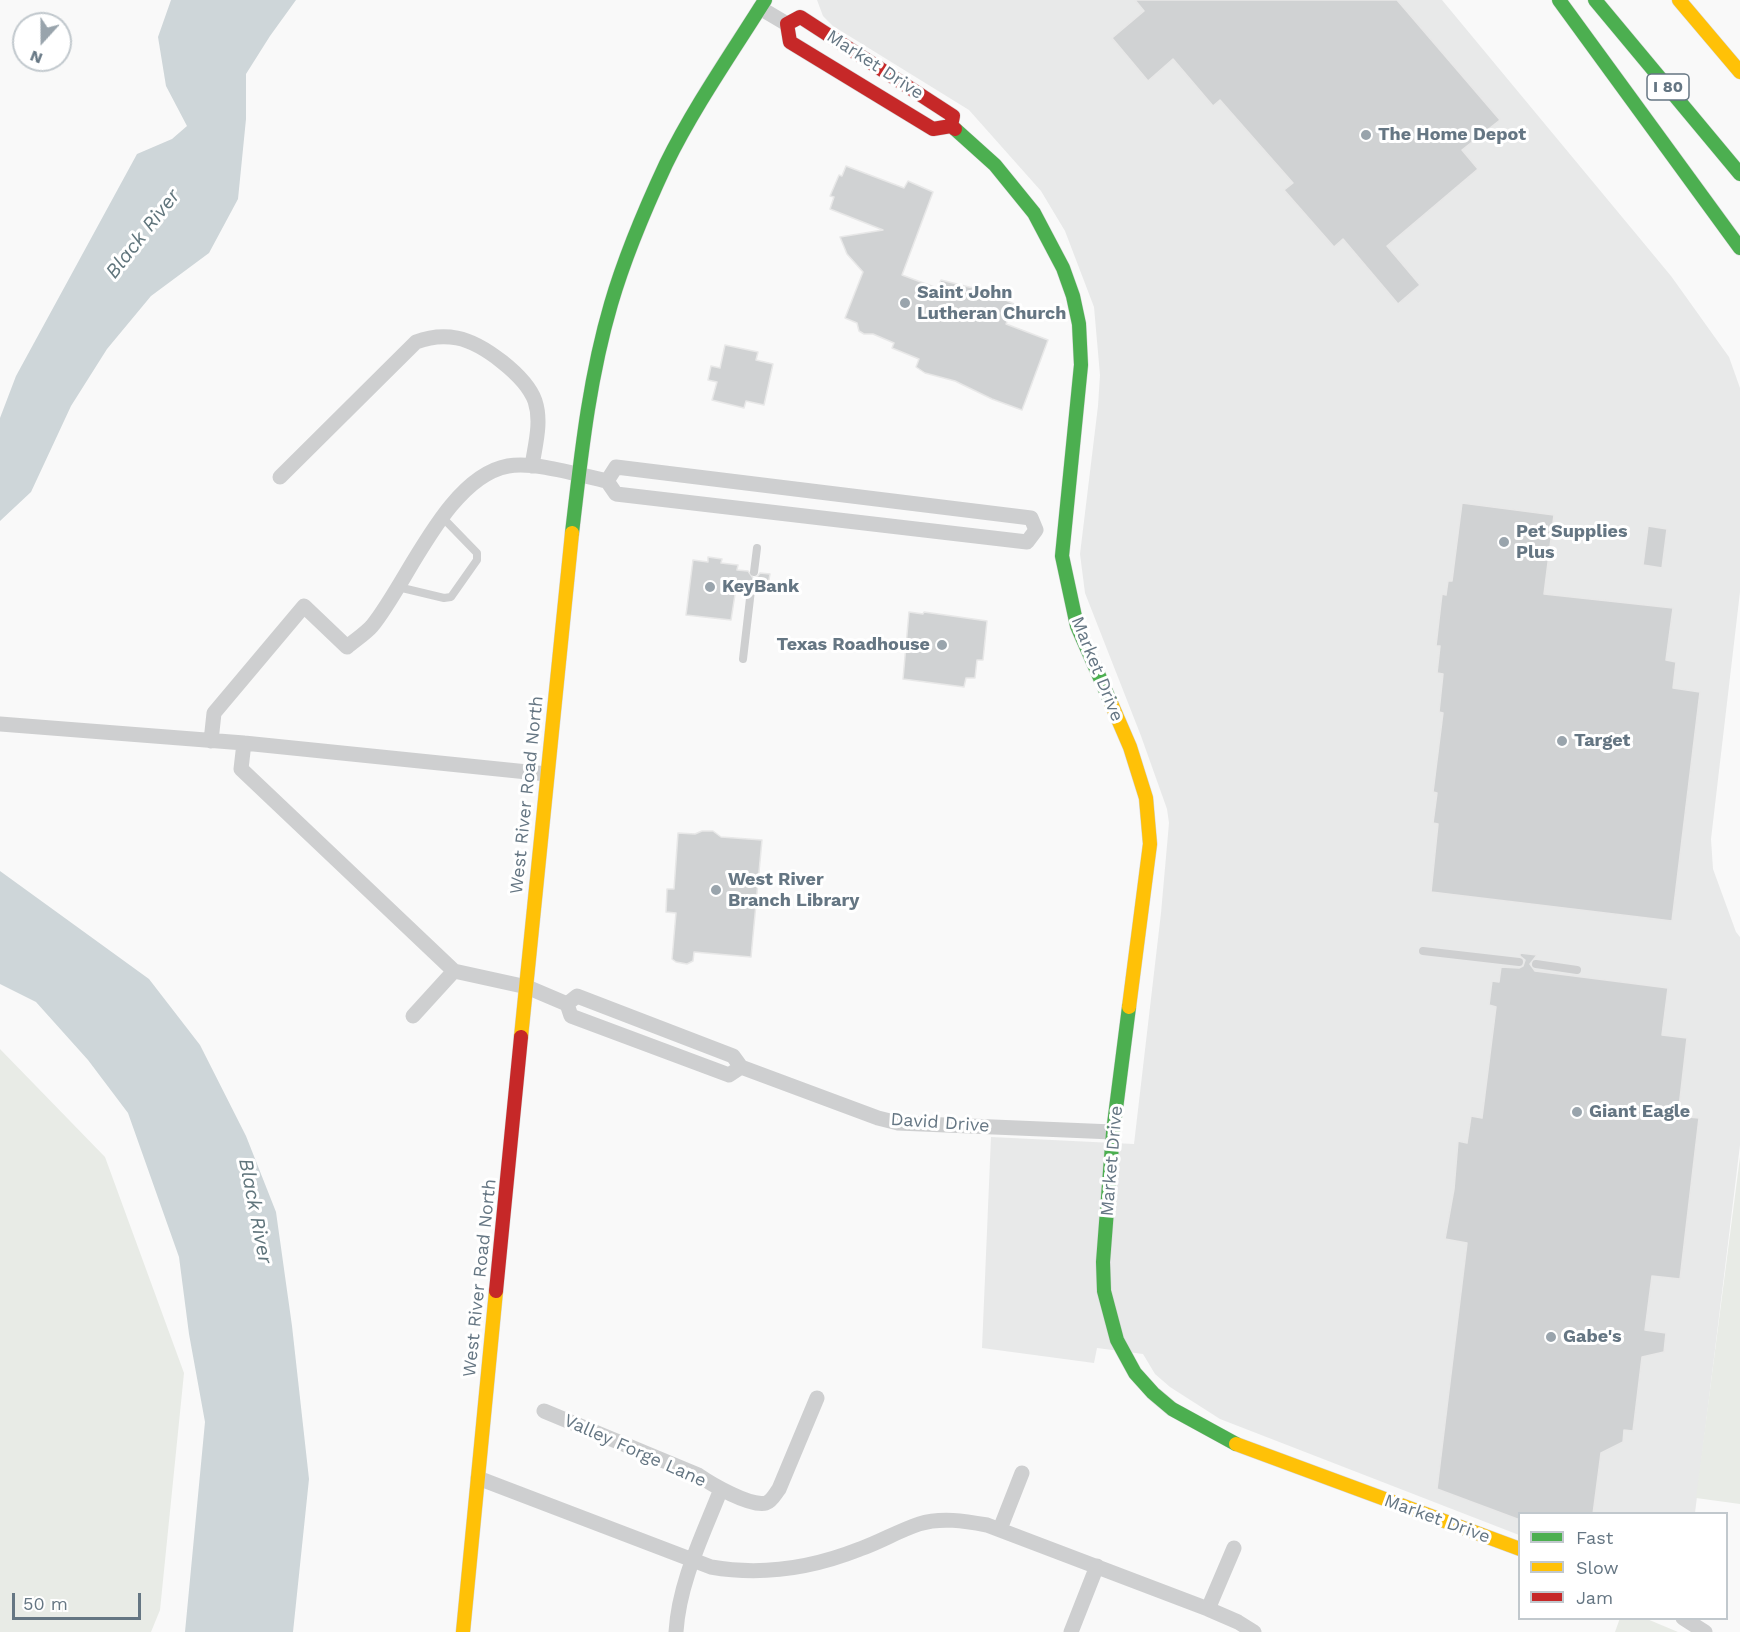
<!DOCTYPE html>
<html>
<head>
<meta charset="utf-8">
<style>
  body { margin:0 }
  #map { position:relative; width:1740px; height:1632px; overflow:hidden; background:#f9f9f9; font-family:"Work Sans",sans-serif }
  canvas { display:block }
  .legend { position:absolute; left:1518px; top:1512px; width:210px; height:108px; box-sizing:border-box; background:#fff; border:2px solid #c1c8cd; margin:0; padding:8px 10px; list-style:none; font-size:18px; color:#657683 }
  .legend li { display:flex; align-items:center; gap:12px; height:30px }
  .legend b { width:30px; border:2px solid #c1c8cd }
  .north { position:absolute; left:12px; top:12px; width:60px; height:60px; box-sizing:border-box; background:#fff; border:2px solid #c1c8cd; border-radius:50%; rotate:201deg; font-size:16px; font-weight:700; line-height:24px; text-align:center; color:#657683 }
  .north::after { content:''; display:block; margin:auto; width:21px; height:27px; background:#99a4ac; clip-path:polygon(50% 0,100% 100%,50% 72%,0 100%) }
  .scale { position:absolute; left:12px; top:1593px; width:129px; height:27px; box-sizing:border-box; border:3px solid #657683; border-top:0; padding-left:8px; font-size:18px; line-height:21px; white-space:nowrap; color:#657683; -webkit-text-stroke:4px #fff; paint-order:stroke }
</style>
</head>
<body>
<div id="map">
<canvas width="1740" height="1632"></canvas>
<ul class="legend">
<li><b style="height:8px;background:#4caf50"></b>Fast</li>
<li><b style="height:8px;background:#ffc107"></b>Slow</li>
<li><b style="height:8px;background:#c62828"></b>Jam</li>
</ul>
<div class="north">N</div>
<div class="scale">50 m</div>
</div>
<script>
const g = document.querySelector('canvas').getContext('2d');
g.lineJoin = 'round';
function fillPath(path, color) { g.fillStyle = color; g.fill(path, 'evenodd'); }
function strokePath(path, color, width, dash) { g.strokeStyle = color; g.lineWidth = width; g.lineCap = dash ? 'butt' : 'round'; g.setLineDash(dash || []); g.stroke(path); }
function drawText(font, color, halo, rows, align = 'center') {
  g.font = font + ' "Work Sans",sans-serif'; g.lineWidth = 6; g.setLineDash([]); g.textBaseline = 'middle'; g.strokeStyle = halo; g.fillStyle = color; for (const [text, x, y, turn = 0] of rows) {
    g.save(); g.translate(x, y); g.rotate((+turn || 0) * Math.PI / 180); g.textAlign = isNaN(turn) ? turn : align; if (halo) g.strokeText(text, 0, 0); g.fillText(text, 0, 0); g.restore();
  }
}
fillPath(new Path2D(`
  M817,0H1442L1671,276L1729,357L1740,388V592L1711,839L1713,869L1736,932L1740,937V1145L1695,1513L1520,1514L1519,1535L1220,1419L1170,1387L1155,1374L1143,1354L1097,1348L1094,1363L982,1348L991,1137L1134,1144L1161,913L1169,823L1167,809L1141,736L1085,593L1080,554L1098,406L1100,375L1094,307L1065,231L1041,191L969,110L833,26L823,16Z`), '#e8e9e9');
fillPath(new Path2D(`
  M0,1049L105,1157L184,1373L160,1610L151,1632H0Z
  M1740,1157V1504L1696,1498Z
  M1620,1618L1647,1619L1678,1632H1615Z`), '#e8ebe6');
fillPath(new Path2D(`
  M171,0H296L270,36L246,74V119L238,199L209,253L151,296L107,349L71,406L31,492L0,521V418L16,376L137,154L172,139L187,126L166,86L158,37Z
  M0,871L149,979L200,1045L246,1136L276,1212L292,1326L309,1479L293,1632H185L205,1422L189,1334L179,1257L128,1113L88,1060L36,1002L0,984Z`), '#ced6d9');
const building = new Path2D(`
  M1135,0H1397L1500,120L1462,150L1478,169L1387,246L1420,285L1398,304L1343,239L1334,247L1284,190L1293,183L1220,100L1213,106L1173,59L1148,81L1112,38L1144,11Z
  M846,166L904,188L908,181L933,192L902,275L937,288L941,280L989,292L1014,304L1006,324L1048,340L1022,410L992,399L955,381L925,373L916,367L919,359L892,348L894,343L873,334H864L859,331L857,323L845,318L863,272L847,254L840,237L883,230L830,209L834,197L830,196L839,175L842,176Z
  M725,345L758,352L756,360L773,364L764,405L746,401L744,408L712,400L717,382L708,380L711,366L720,368Z
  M1462,503L1554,515L1544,594L1673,608L1666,660L1676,662L1673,688L1700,692L1672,921L1431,892L1438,824L1433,823L1437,793L1433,792L1443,713L1439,712L1443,674L1437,673L1440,646H1436L1442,594L1446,595L1448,581H1452Z
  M1648,526L1667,529L1662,568L1643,565Z
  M708,557L722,559L721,563L738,565L737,570L748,571L753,578L757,577L760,573L770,574L767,592L757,591L756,587L752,584L748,585L745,590L736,588L731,620L686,615L693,560L708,562Z
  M909,612L923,614L924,612L987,621L983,660H977L975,678H966L964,687L903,679Z
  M702,831H713L721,837L762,840L751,957L694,952L693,961L687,964L676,962L672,959L676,913L666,912L667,889H674L678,833L695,834Z
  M1520,953L1537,955L1530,964L1535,971L1668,988L1662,1035L1687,1038L1678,1116L1699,1118L1680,1279L1652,1276L1645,1330L1666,1333L1664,1352L1642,1357L1633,1431L1624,1430L1623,1442L1601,1453L1593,1514H1520V1520L1437,1489L1467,1243L1445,1239L1454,1189L1458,1141L1467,1143L1471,1116L1482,1118L1496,1007L1489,1005L1492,981L1499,982L1501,967L1519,968L1523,966L1525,960L1520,956Z`);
fillPath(building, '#d0d2d3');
strokePath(building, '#e8e8e8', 1.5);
const fast = new Path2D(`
  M1559,0L1740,248
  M1595,0L1740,174
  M955,129L995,165L1034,213L1063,268L1073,296L1079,324L1081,365L1062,556L1077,626L1111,703
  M572,533C581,456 589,379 611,304C625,256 645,209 666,164C694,107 731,54 765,0
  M1129,1007L1113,1132L1103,1262L1104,1291L1117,1340L1135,1373L1153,1393L1172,1409L1236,1444`);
const slow = new Path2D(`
  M1679,0L1740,72
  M1111,703L1130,747L1146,798L1150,844L1129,1007
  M521,1037L572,533
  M1236,1444L1520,1549
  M463,1632L496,1291`);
const jam = new Path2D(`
  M951,126L953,116L802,18L800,17L787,24L790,42L933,129L951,126L955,129
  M496,1291L521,1037`);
strokePath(fast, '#d5d6d7', 15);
strokePath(slow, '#d5d6d7', 15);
strokePath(jam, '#d5d6d7', 15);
strokePath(new Path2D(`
  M754,572L757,548
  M398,587L444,598L451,597L477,560V553L443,518
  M743,659L751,590
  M1423,951L1519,962
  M1536,964L1577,970`), '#cecfd0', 8);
strokePath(new Path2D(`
  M760,8L787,24
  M616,467L1031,518L1036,530L1027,542L616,494L607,481Z
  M280,477L416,342C429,337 442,335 457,338C483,343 526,376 535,401C542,422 535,445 532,466
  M0,724L244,743L547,774
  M211,741L214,713L304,606L347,647C355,640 365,634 372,626C408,582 447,477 508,466C534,461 579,475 607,481
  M244,743L241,769L454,971
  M413,1016L454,971L527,987L567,1004
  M741,1067L729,1075L571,1016L567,1004L577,996L733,1056L741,1067L878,1118L898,1123L1113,1132
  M544,1411L698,1475C711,1484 750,1507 766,1503C772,1501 775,1494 779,1489L817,1398
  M478,1478L711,1567C762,1576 812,1568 860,1549C880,1542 898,1531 919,1524C941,1517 965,1521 987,1525L1208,1609L1238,1622L1254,1632
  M1000,1529L1022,1473
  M1208,1609L1234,1548
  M1683,1618L1705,1632
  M676,1632C679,1582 703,1535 721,1489
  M1071,1632L1097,1566`), '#cecfd0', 15);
strokePath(fast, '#4caf50', 14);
strokePath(slow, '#ffc107', 14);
strokePath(jam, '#c62828', 14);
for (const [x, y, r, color] of [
  [1366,135,6,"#99a4ac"],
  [905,303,6,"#99a4ac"],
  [1504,542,6,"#99a4ac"],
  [710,587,6,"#99a4ac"],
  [942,645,6,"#99a4ac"],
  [1562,741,6,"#99a4ac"],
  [716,890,6,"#99a4ac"],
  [1577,1112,6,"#99a4ac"],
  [1551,1337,6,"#99a4ac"]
]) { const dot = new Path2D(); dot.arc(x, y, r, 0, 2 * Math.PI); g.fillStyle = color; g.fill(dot); strokePath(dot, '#fff', 2); }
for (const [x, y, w] of [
  [1668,87,42]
]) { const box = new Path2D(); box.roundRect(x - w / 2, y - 13, w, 26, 4.5); g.fillStyle = '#fff'; g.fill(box); strokePath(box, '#657683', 1.5); }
drawText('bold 16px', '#657683', null, [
  ["I 80",1668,87]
]);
drawText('18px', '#657683', '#fff', [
  ["Market Drive",875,65,33],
  ["Market Drive",1097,669,68],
  ["West River Road North",527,795,-84],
  ["David Drive",940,1123,4],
  ["Market Drive",1112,1161,-85],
  ["West River Road North",480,1278,-84],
  ["Valley Forge Lane",635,1451,24],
  ["Market Drive",1437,1519,20]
]);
drawText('bold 18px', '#657683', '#fff', [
  ["The Home Depot",1378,135],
  ["Saint John",917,293],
  ["Lutheran Church",917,314],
  ["Pet Supplies",1516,532],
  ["Plus",1516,553],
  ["KeyBank",722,587],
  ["Texas Roadhouse",930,645,"right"],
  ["Target",1574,741],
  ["West River",728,880],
  ["Branch Library",728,901],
  ["Giant Eagle",1589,1112],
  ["Gabe's",1563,1337]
], 'left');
drawText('italic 20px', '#60757c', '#fff', [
  ["Black River",143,234,-52],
  ["Black River",255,1211,79]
]);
</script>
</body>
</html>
